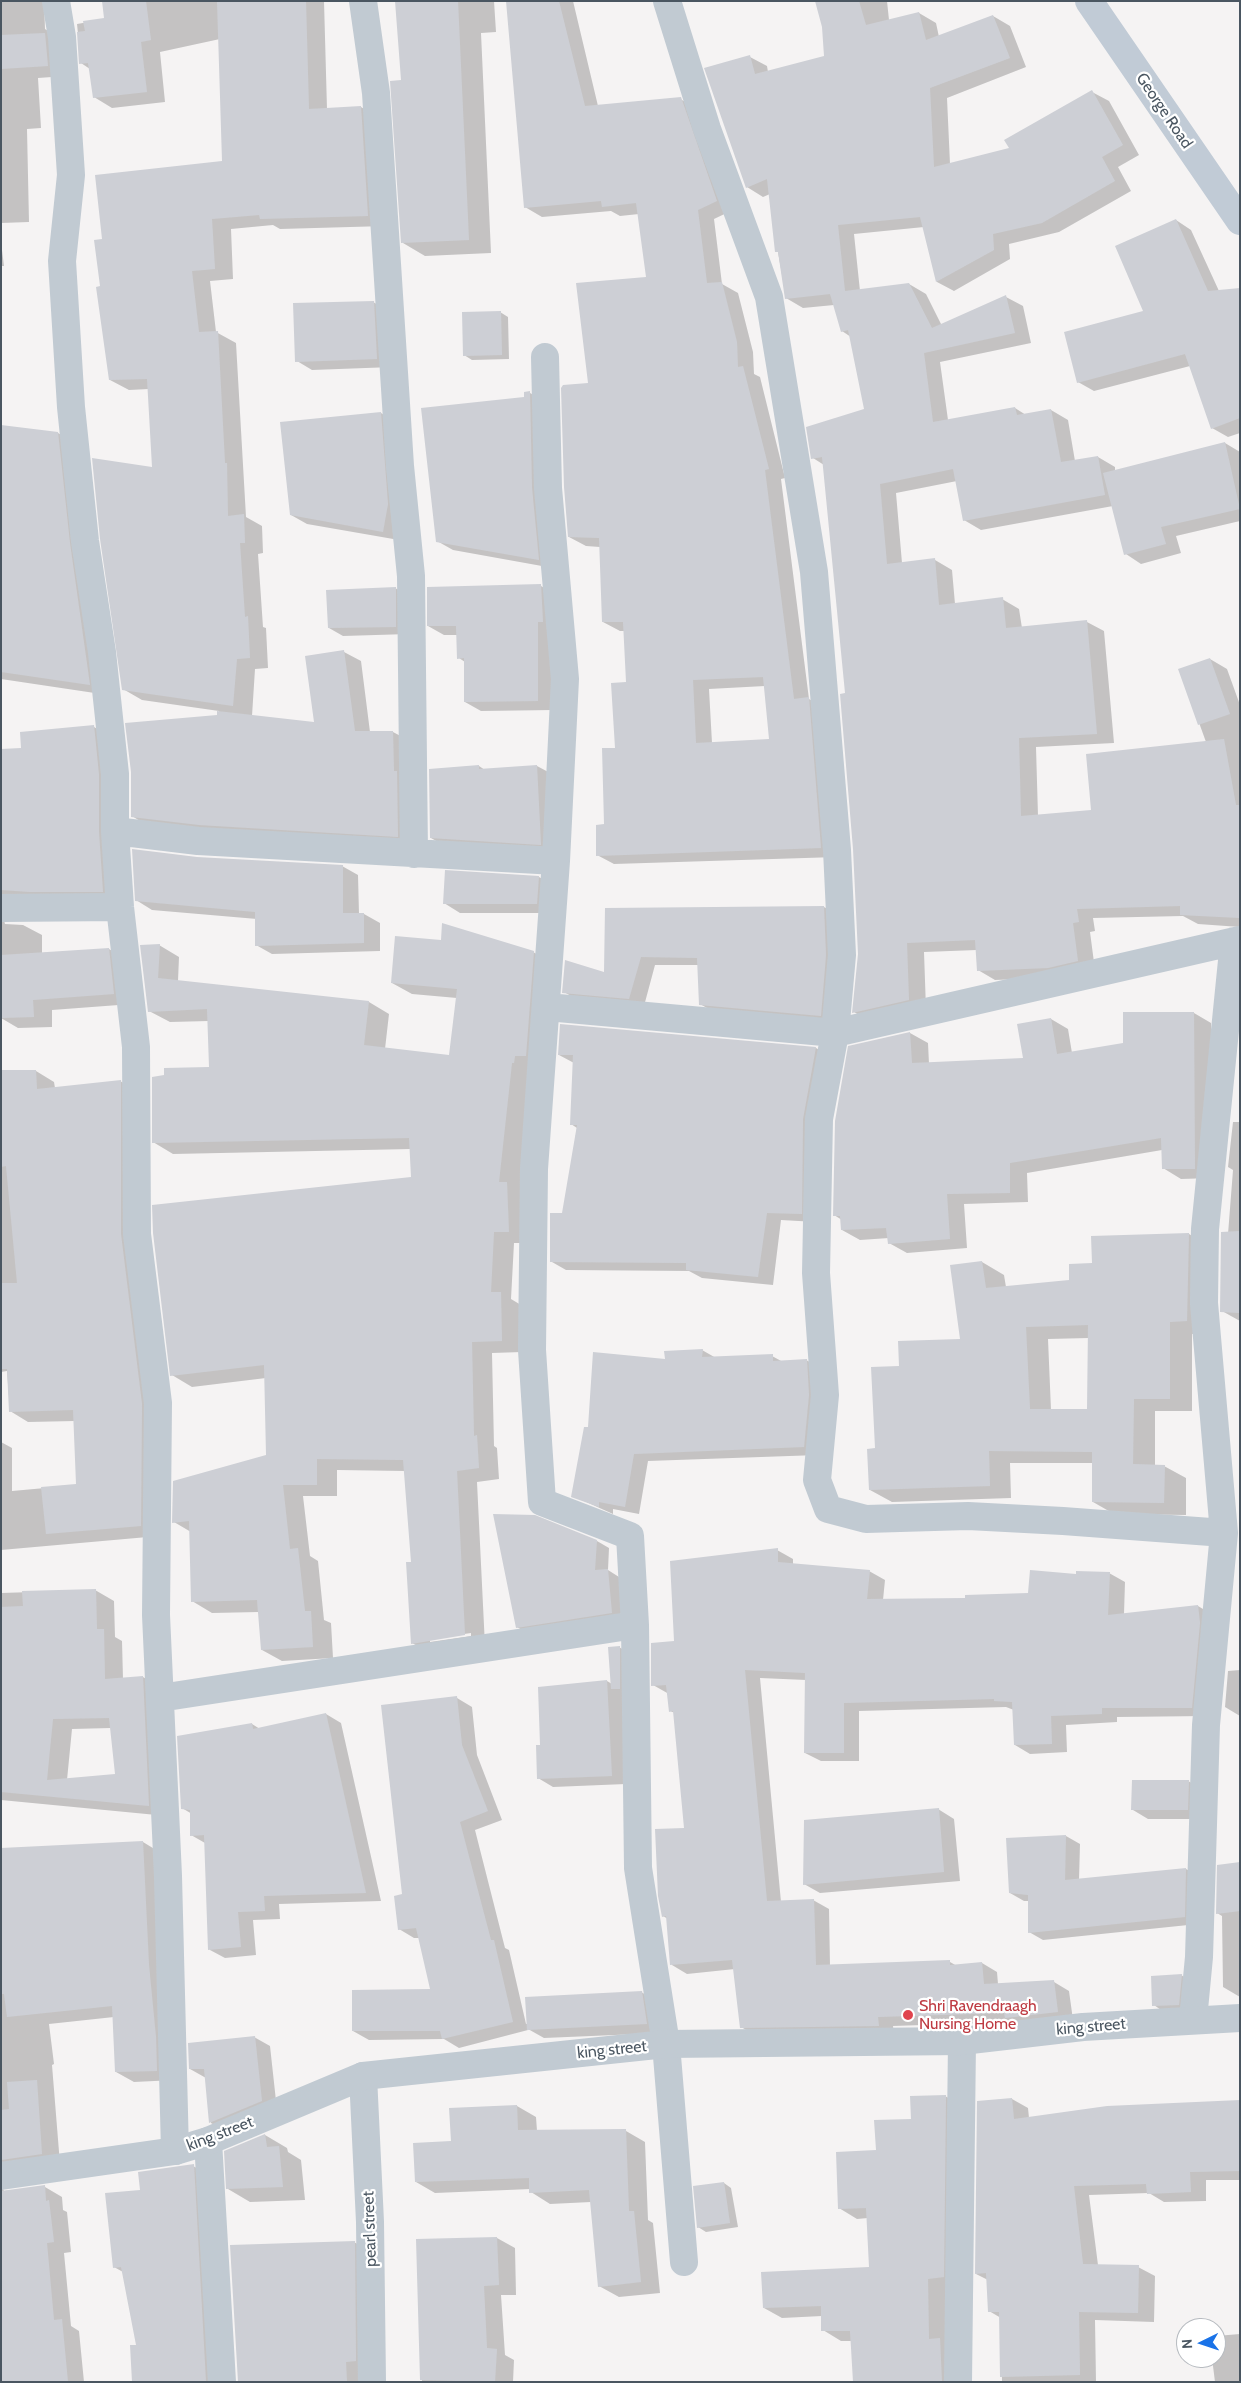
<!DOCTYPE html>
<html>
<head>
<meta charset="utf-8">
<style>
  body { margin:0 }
  #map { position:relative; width:1241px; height:2383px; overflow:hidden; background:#f5f3f3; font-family:Cabin,sans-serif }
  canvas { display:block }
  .frame { position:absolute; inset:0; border:2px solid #4a5661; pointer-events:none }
  .north { position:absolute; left:1176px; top:2318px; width:50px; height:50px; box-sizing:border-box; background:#fff; border:1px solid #b7bbc0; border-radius:50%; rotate:266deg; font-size:14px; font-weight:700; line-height:20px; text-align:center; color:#4a5661 }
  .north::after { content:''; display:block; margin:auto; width:18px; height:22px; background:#1a73e8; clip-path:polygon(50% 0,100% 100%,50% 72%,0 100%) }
</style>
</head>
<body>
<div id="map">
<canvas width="1241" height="2383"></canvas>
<div class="frame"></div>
<div class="north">N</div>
</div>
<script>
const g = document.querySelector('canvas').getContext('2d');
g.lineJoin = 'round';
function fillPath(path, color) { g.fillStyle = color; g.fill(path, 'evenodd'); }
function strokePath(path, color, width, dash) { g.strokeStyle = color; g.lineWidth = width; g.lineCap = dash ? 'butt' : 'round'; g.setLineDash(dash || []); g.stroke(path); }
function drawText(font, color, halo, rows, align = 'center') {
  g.font = font + ' Cabin,sans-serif'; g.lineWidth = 4.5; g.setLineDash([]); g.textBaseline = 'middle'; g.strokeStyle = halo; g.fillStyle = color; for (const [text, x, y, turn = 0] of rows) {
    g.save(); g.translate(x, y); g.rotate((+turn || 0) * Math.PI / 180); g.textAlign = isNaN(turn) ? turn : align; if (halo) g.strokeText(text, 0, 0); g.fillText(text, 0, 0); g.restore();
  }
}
fillPath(new Path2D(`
  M1,1H44L45,29L63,40L66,76L38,78L41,128L27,129L29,222L1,223Z
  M104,1H324L327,109L361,107L379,118L386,226L280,229L273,225L231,229L233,279L210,281L216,332L236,343L246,517L262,526L263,553L258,554L263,627L266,628L268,668L255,669L252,716L316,724L344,652L361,661L370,732H393L410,741L414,845L148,826L132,816L218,716L219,711L142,700L123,689L153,468L149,389L129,390L110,380L101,288L223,162L220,39L160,52L165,102L112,108L94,97L90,69L81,63L77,24L106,19Z
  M396,1H494L496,32L481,33L491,253L425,256L403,243L402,81Z
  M507,1H573L598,106L680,99L697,108L733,210L714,219L722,284L738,293L753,352L754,374L760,377L785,478L781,479L809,699L825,708L837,857L614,864L597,855L605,825L627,683L625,631H620L603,622L600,547L586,546L569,537L589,384L647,278L639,214L620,216L611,211L542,217L525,207ZM765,686L771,740L712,743L709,689Z
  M816,1H887L889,20L919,13L936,23L939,37L993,16L1010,26L1026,67L947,98L950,164L1011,149L1092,92L1109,101L1139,155L1118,167L1131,191L1059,232L1009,244L1010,259L954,291L937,282L924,227L854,234L860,291L909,284L926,294L942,326L1006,297L1023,306L1031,343L940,362L948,420L1015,408L1026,415L1051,410L1068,420L1075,461L1098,457L1115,467V471L1225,443L1240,452V521L1176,536L1181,553L1141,564L1126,554L1113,506L981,530L964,520L957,481L896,493L902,563L935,560L952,570L955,604L1002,599L1019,609L1022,628L1087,622L1104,631L1114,743L1036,747L1038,816L1092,811L1206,742L1180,670L1210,659L1227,669L1240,705V927L1198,924L1183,916L1093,918L1095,931L1090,932L1095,970L1066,977L995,980L978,970L977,950L924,952L926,1009L871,1022L854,1012L859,954L846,694L824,465L813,458L865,410L851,337L842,331L834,305L803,308L786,298L778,252L776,251L770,194L763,197L747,187L750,57L767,66L768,72L825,57L823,26Z
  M1176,220L1191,230L1219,291L1240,289V433L1228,437L1212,428L1190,366L1094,391L1078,382L1145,312Z
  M1,242L4,266H1Z
  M373,302L389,311L393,367L312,370L297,361Z
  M500,312L508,317L509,359L472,360L464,355Z
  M530,393L545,401L553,568L453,550L437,541Z
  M381,413L396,422L399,540L307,524L291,515Z
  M1,426L58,433L76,444L108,695L1,679Z
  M541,586L556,595L554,710L481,711L465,702V662L459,658L458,635H444L428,626Z
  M395,588L409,596V634L343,636L329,628Z
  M94,727L112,737L121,902L4,920L5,924L23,925L42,935V953L109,949L127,960L132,1004L52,1010V1027L18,1028L1,1018V751L22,749Z
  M479,766L485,770L537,766L552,774L555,852L445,846L431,838Z
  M197,858L342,866L358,875L359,914H364L380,923V951L272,954L256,945L257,919L152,910L136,900Z
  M539,877L555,886L553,913H460L444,903Z
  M824,907L838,915L835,1023L714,1012L700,1004L699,965H655L644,1006L578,1000L564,992L605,973L606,909Z
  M159,945L179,957L178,981L369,1002L389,1014L385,1049L450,1056L457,998L412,994L392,983L533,952L554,964L532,1074L520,1190L527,1195L529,1243H514L511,1299L521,1305L522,1352L492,1353L494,1446L497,1448L499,1479L477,1482L485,1646L432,1654L412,1643L413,1563L405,1471L337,1470V1496H303L310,1556L318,1561L324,1620L331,1623L333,1658L282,1661L262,1650L259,1612L212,1613L192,1601L191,1532L174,1522L267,1456L266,1378L192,1387L172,1375L413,1178L411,1149L173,1154L153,1142L210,1068L209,1021L170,1022L149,1011ZM471,1633V1636L430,1642V1639Z
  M1194,1013L1211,1023L1213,1178L1181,1179L1163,1168L1162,1150L1027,1173L1028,1202L964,1204L967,1248L907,1253L889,1243V1238L860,1240L842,1230V1220L834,1215L850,1047L910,1033L928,1043L929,1064L1025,1060L1051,1019L1068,1029L1072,1053L1124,1044Z
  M561,1025L816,1048L831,1057L816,1222L781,1220L773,1285L702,1278L689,1271L566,1270L552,1262L563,1214L577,1128L571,1124L574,1063L559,1055Z
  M36,1071L54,1082L55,1088L120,1081L139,1092L159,1536L1,1550V1442L12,1448V1491L78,1485L75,1421L28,1422L10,1411L7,1371L1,1372V1072Z
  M1233,1122H1240V1321L1222,1311L1233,1170L1228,1167Z
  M1189,1234L1211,1247L1209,1333L1192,1334V1411H1155V1466H1164L1186,1478V1515L1114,1514L1093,1502V1463H1010L1011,1498L892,1502L870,1490L876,1450L900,1367L962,1340L951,1266L982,1262L1004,1275L1006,1287L1071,1281L1093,1264L1092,1238ZM1089,1338L1088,1410H1051L1048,1339Z
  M702,1350L716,1358L772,1356L783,1362L806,1360L821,1368L818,1455L648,1461L639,1514L613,1509V1514L573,1496L590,1429L666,1360Z
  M597,1541L609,1548L608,1570L619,1577L624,1619L529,1634L517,1627Z
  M777,1550L793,1559V1565L869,1571L885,1580L883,1600L966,1599L1029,1595L1077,1575L1109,1573L1125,1582L1124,1614L1198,1606L1213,1615L1207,1716L1117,1717V1722L1066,1725L1067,1752L1030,1754L1015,1745L1014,1710L1006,1707L859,1711V1761H821L805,1753L806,1680L760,1678L781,1902L813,1900L829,1909L830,1966L950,1962L957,1966L982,1963L997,1972L998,1984L1054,1982L1069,1991L1073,2020L893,2026L894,2034L757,2036L741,2027L735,1969L687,1974L672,1965L668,1919L663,1916L685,1829L675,1713L670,1711L669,1694L653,1685L675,1642Z
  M95,1590L114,1601L115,1637L122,1641L123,1679L143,1677L161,1688L167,1816L1,1800V1593ZM111,1728L116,1776L67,1780L72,1729Z
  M619,1647L627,1652V1692L622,1693L626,1784L553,1787L538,1778L607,1681L612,1684Z
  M1240,1670V1716L1225,1707L1228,1671Z
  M457,1698L472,1707L477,1755L502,1820L475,1830L505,1948L509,1950L526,2024L641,1992L657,2001L662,2033L544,2038L528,2029V2030L459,2048L444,2039L369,2040L353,2031L432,1990L419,1938H414L399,1929L403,1895Z
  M326,1714L341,1723L381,1901L279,1904L280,1919L253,1920L256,1955L225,1958L210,1950L205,1843L191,1835L192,1814L182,1808L252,1724L260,1729Z
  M1188,1781L1204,1790L1203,1819H1148L1133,1810Z
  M938,1809L954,1819L960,1881L820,1893L804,1884Z
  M1066,1836L1080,1844L1079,1880L1186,1869L1200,1877L1198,1924L1043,1940L1029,1932L1030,1901H1024L1010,1893Z
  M143,1842L161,1853L175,2080L134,2082L116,2072L114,2017L49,2024L54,2064L52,2065L60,2164L3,2189L4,2191L45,2187L62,2197L63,2210L67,2212L71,2252L64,2253L71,2326L79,2331L84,2382H88H1V1849Z
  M1240,1863V1997L1223,1987L1222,1916L1217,1913Z
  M1181,1975L1189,1980L1186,2008L1161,2010L1154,2005Z
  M254,2037L270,2046L277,2110L226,2132L211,2123L206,2078L190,2069Z
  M945,2096L964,2107L960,2382H854L852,2341H841L823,2330L822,2316L782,2318L764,2308L870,2268L868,2218L857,2219L839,2208L877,2151Z
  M1012,2099L1028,2108L1029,2118L1240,2102V2180H1206V2201L1164,2202L1149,2193L1089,2195L1098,2265L1138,2267L1155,2276L1154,2322L1095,2320L1096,2382H1002L1001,2318L989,2311L988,2280L976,2274Z
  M517,2106L536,2117L537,2131H626L645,2142L648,2220L653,2223L660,2293L619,2297L599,2286L591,2202L550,2204L531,2192V2189L435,2193L416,2182L452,2142Z
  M265,2135L287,2148L288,2152L301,2160L305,2200L250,2202L228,2189L226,2152Z
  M193,2166L211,2176L223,2382H134L137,2346L123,2272L114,2267L141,2191Z
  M724,2183L731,2188L738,2227L706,2232L698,2227Z
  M497,2238L515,2248L516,2295H501L505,2355L514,2360L513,2382H422L417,2240Z
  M354,2242L372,2253L366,2382H239Z
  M1240,2334V2382H1215L1212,2358H1216V2336Z`), '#0003');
fillPath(new Path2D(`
  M102,1H146L151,40L141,42L147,92L93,98L88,63L79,64L77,32L85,31L83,21L104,18Z
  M217,1H306L309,109L361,106L368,216L260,219L259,215L212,219L215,269L192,271L199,332L218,331L225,463H227L228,516L244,514L245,543H240L245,617L248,616L250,658L237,659L233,706L122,690L100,539L92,458L152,467L147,379L109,380L96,287L100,286L94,240L102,239L95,175L222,161Z
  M395,1H458L469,240L401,243L390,81L401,80Z
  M506,1H559L585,106L681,97L717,201L698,210L707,283L722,282L737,342L738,367L743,366L769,469L765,470L794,699L809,697L821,848L596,856V825L604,824L602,748H615L611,683L626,682L623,622H602L599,538L568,537L564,487L561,388L563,385L588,383L576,283L646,277L636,203L602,207L601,201L524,208ZM763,677L769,739L696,743L693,680Z
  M815,1H859L866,25L919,12L926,40L993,15L1010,58L930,88L934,167L1009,148L1004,140L1092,90L1123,145L1102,157L1115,181L1042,223L993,234L994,250L936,282L920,217L838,225L845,291L909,283L932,328L1006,295L1015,333L924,353L933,422L1015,407L1017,415L1051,409L1061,462L1098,456L1105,495L963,521L953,469L880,484L887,564L935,558L939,605L1003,597L1006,628L1087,620L1097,734L1019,738L1021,816L1091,810L1086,754L1224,739L1236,805H1240V918L1180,915V906L1077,909L1079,922L1073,923L1078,961L1048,968L977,971L975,940L907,943L909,1000L852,1013L858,954L853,849L840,694L845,693L822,457L811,459L806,427L864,409L848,330L841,332L830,294L785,299L778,252H775L767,179L746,188L704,68L750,55L755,74L824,56L822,27Z
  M45,33L48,66L1,69V35Z
  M1176,219L1208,291L1240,288V418L1211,429L1185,354L1077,383L1064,332L1143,311L1115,246Z
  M374,301L377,359L295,362L293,303Z
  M501,311L502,355L463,356L462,312Z
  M530,391L532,488L539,560L436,542L421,408L524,397V392Z
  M381,412L388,504L383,532L290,515L280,422Z
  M1,425L58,432L70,543L90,685L1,672Z
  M1225,442L1240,509L1161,527L1166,544L1124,555L1103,473Z
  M541,584L543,622H538V701L464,702V658L457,659L456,626H427V587Z
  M396,587V627L328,628L326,590Z
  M344,650L355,731H393L394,771H397L398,837L199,825L131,817V772L125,723L217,715V711L314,722L305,656Z
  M1210,658L1230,714L1198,725L1178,669Z
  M94,725L99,775V832L103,892H30L1,890V749L21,748L20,732Z
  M479,765V769L537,765L541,845L430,838L429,769Z
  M132,849L197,857L343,865V913H364V943L255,946V912L135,901Z
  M445,870L539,876L537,904H443Z
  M824,906L826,955L821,1016L699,1005L697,958L641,957L629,999L562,993L565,960L604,972L605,908Z
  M442,923L534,951L526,1056H515L514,1063H512L499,1182H507L509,1232H494L491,1292H501L502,1341L472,1342L474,1436L477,1435L479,1468L457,1471L465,1635L411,1644L406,1562H411L403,1460L317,1459V1485H283L290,1549L298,1548L305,1611H311L313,1647L261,1650L257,1600L191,1602L189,1521L172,1523L173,1481L266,1455L264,1365L170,1376L153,1233L152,1205L411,1177L409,1138L152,1143V1077L164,1075V1068L209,1067L207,1009L148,1012L140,945L160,944L158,978L369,1001L364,1045L449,1055L457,989L391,983L395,936L441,940Z
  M109,948L114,994L33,1000L34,1017L1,1018V955Z
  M1123,1012H1194L1195,1169H1162L1161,1138L1010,1163V1193L947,1194L950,1239L888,1244L886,1228L841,1230L840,1216H833L835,1121L848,1046L910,1032L912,1063L1023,1058L1017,1024L1051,1018L1057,1054L1123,1043Z
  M560,1024L816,1047L803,1119L802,1214L767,1213L758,1277L686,1270V1263L550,1262V1213H562L577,1125H570L573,1055H558Z
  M1,1070H36L37,1089L121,1080V1234L142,1404L141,1526L46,1534L41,1487L76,1484L73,1410L9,1412L7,1369H1V1283H17L6,1166L1,1167Z
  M1240,1231V1313L1220,1312L1221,1232Z
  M1189,1233L1187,1321L1170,1322V1399H1134L1133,1464L1165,1465L1164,1503L1092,1502V1452L989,1451L990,1486L869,1490L867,1449L875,1448L871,1367L899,1366L898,1341L960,1339L950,1265L982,1261L986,1288L1069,1280V1264L1092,1263L1091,1236ZM1088,1325L1087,1409H1030L1026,1327Z
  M703,1349L702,1357L773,1354V1361L807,1359L809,1395L804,1447L634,1454L625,1507L599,1502V1507L571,1497L584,1427H588L593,1352L665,1359L664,1351Z
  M493,1514L535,1515L597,1540L595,1570L608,1569L612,1613L516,1628Z
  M778,1548V1562L870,1570L867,1599L965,1598V1595L1028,1593L1030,1570L1076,1574V1571L1110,1572L1108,1615L1198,1605L1200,1623L1192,1708H1102V1714L1051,1716L1052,1744L1014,1745L1012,1702L994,1701V1699L844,1703V1753H804L805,1673L745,1670L767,1901L814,1899L816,1965L950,1960V1965L982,1962L984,1984L1054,1980L1058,2012L1005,2018L1004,2013L878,2017L879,2026L740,2028L732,1960L670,1965L666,1916L662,1917L658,1896L655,1829L684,1828L673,1711L669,1712L666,1685L651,1686V1643L674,1641L670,1561Z
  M96,1589L97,1629H104L105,1679L143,1676L149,1806L1,1792V1607L23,1606L22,1591ZM109,1718L115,1774L47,1780L53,1719Z
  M620,1646V1689H611L608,1647Z
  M607,1680L612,1776L537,1779L536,1745H540L538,1687Z
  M457,1696L462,1745L488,1811L460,1822L491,1940H494L513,2022L442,2039L440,2031H352V1990L430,1989L416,1928L398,1930L394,1896L402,1894L381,1705Z
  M326,1713L366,1893L264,1896L265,1911L238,1912L241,1947L208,1950L204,1835L190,1836V1810L181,1809L177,1736L252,1723L253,1729Z
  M1132,1780H1189L1188,1810H1131Z
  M939,1808L944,1872L803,1885L804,1820Z
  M1066,1835L1065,1880L1186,1868L1185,1917L1028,1933V1895L1009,1893L1006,1838Z
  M143,1841L149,1965L156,2037L157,2071L115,2072L112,2006L7,2017L4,1994H1V1848Z
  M1240,1862V1911L1216,1914L1217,1865Z
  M1182,1974L1179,2005L1152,2006L1151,1976Z
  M642,1991L647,2024L527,2030L525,1997Z
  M255,2036L262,2101L209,2123L204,2069H189L188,2043Z
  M37,2080L42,2154L1,2160V2110L9,2109L7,2082Z
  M946,2095L944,2277L928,2279L929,2339L940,2338L942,2382H853L850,2331H821V2306L763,2308L761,2272L869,2267L866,2208L838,2209L836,2152L876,2150L874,2120L911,2119L910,2096Z
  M1012,2098L1014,2119L1107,2106L1240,2100V2171L1190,2172L1191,2192L1147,2194L1146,2184L1074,2186L1083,2264L1139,2265L1138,2313L1079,2312L1080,2375L1000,2377L999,2312H988L986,2273L975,2274L977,2101Z
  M517,2105L518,2130L626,2129L629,2211H634L641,2282L598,2287L589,2190L529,2193V2178L415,2182L413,2143L451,2141L449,2108Z
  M265,2134L267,2147L279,2146L283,2187L226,2189L224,2151Z
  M194,2164L206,2382H132L130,2345H136L121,2267L113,2268L105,2193L140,2190L138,2172Z
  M724,2182L730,2223L697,2228L693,2186Z
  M45,2185L46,2201L49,2200L54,2242L47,2243L54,2320L62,2319L68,2382H1V2191Z
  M497,2237L499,2285L484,2286L487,2348L497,2349L495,2382L420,2380L416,2239Z
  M355,2241L356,2361L346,2362L347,2382H238L230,2245Z`), '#cdcfd5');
strokePath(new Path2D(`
  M56,1L62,37L71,175L62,261L71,407L85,541L102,652L115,774V831L120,907L136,1047L137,1234L158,1403L156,1615L168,1876L175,2151
  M363,1L376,93L400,466L411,576L414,854
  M667,1L707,129L769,297L814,572L837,850L842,955L835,1033L819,1119L816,1273L825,1395L817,1480L828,1509L866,1519L968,1516L1063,1521L1224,1533L1206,1725L1199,1957L1193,2020
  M545,357L548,488L565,679L556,861
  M115,831L198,841L556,861L534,1169L532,1350L542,1502L630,1536L635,1625L638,1868L666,2044L684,2262
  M1,908L120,907
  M547,1007L835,1033L1240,940
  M1224,1533L1204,1303L1205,1229L1234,941
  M160,1698L635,1625
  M363,2076L370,2222L372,2382
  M208,2141L222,2382
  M958,2382L962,2041`), '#c1cad2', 28);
strokePath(new Path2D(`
  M1,2176L175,2151L208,2141L363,2076L666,2044L962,2041L1083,2027L1240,2018`), '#c1cad2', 28);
strokePath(new Path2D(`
  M1089,1L1240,221`), '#c1cbd6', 28);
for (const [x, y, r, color] of [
  [908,2015,6,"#e0444e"]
]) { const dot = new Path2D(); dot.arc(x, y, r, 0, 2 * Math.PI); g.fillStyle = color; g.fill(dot); strokePath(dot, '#fff', 2); }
drawText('16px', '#4a5661', '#fff', [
  ["George Road",1164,111,56],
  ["king street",1091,2027,-5],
  ["king street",612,2050,-6],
  ["king street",220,2134,-21],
  ["pearl street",370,2229,-92]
]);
drawText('16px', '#be3a42', '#fff', [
  ["Shri Ravendraagh",919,2006],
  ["Nursing Home",919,2024]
], 'left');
</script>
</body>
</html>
